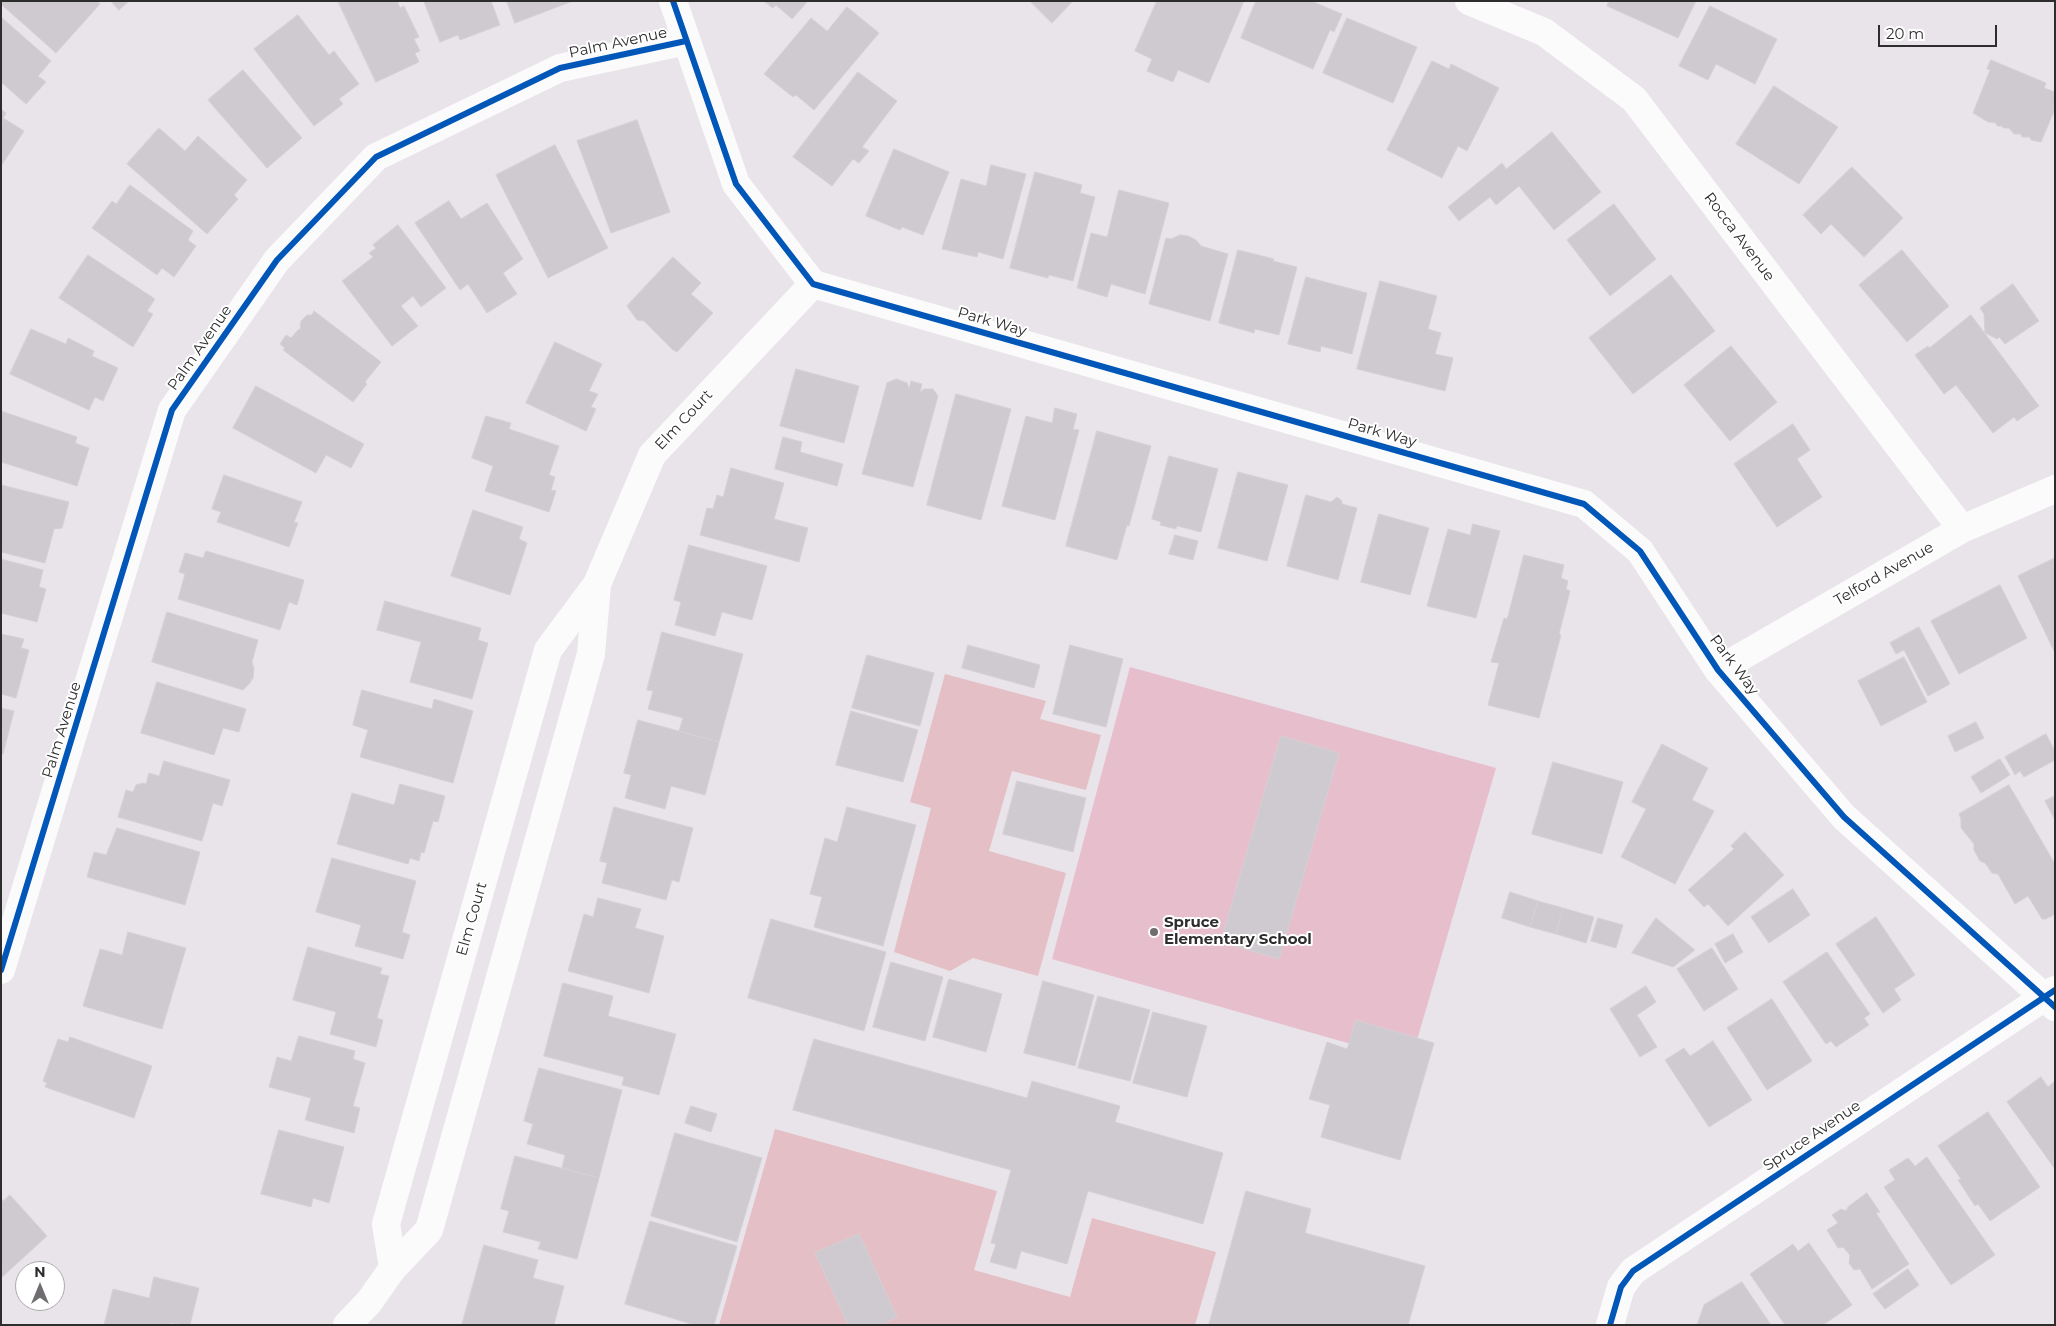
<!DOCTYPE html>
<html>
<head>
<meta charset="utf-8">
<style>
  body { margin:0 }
  #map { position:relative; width:2056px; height:1326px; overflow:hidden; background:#e9e4ea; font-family:Montserrat,sans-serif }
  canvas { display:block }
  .frame { position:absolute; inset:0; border:2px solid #2d2d2d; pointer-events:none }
  .north { position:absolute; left:15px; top:1261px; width:50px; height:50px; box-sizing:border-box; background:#fff; border:1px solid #ababab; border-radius:50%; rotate:0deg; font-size:14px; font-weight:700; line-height:20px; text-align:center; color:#2d2d2d }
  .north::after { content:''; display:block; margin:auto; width:18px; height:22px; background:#6f6d6f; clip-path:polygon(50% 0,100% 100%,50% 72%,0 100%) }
  .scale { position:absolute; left:1878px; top:25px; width:119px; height:22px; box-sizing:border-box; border:2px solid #2d2d2d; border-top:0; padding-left:6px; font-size:15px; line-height:18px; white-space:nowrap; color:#2d2d2d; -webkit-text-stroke:4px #fff; paint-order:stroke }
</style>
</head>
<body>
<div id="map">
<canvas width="2056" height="1326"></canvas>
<div class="frame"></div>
<div class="north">N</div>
<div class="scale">20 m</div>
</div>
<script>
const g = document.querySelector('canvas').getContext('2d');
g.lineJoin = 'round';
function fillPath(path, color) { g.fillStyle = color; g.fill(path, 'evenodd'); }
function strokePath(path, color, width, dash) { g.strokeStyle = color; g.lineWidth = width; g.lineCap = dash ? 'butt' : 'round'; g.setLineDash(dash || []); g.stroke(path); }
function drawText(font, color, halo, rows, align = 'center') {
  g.font = font + ' Montserrat,sans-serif'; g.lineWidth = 4; g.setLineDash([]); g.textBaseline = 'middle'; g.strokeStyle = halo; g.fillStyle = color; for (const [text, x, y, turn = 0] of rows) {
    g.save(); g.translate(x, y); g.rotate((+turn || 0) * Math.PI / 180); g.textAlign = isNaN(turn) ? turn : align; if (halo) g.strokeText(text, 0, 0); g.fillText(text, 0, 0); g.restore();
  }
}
fillPath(new Path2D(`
  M945,674L1046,701L1040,719L1101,735L1086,790L1012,771L989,851L1066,873L1038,976L973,958L950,971L894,952L931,808L910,802Z
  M775,1129L997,1191L974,1270L1070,1297L1092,1218L1216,1252L1195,1325H719Z`), '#e4bfc5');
fillPath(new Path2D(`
  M1130,667L1496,768L1411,1061L1052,959Z`), '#e7becc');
const building = new Path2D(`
  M1,1H97L100,4L56,53L1,4Z
  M111,1H129L119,10Z
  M338,1H397L400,8L404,6L419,37L414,39L420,51L415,53L419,62L376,82Z
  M424,1H491L500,25L460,40L458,35L440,42Z
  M507,1H573L515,23Z
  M764,1H808L792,19L776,5L773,8Z
  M1030,1H1073L1052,23Z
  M1157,1H1244L1209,83L1178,70L1173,82L1147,71L1152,59L1135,51Z
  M1256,1H1311L1342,14L1334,32L1330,30L1313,69L1241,38Z
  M1609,1H1696L1678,38L1607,6Z
  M1710,6L1777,39L1755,84L1716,64L1708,80L1679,66Z
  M847,7L879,33L814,110L796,95L793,97L764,74L811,18L827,31Z
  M298,15L329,55L334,51L359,84L339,99L343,104L314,126L254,49Z
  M1,17L51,61L38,76L46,82L26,104L1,82Z
  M1347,18L1417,47L1393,103L1323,73Z
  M1991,60L2046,83L2044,88L2055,92V109L2041,142L2031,140L2030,137H2022L2021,134H2014L2009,128H2003L2002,126H1997L1996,123L1988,122L1973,113L1990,70L1987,69Z
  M1432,61L1449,69L1451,64L1499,88L1467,151L1458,146L1442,178L1387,150Z
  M243,70L302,138L267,168L208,100Z
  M858,72L897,101L862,147L869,151L859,163L853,159L832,186L793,157Z
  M1774,86L1838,127L1799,184L1736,144Z
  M1,109L6,113L3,118L24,131L1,166Z
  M637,120L670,212L611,233L577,141Z
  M159,128L185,151L198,136L247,180L234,195L238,199L207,234L127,164Z
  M1552,132L1601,192L1554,230L1519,186L1496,205L1490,197L1459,221L1448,207L1502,163L1506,169Z
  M555,145L608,248L548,278L496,175Z
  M894,149L949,172L923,235L902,227L900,230L866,216Z
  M991,165L1026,174L1003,259L978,252L977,257L942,249L961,179L986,186Z
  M1852,167L1903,218L1864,257L1831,224L1821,234L1803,215Z
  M1035,172L1082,185L1080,193L1095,197L1073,281L1049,275L1048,278L1010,268Z
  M130,185L193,231L188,240L196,246L174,277L162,268L157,275L92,228L112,201L116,204Z
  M1119,190L1169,203L1145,294L1111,284L1107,297L1077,288L1091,233L1107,237Z
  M449,201L461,219L487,203L523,259L503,273L517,294L487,313L468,284L460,290L415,223Z
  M1614,204L1656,259L1610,296L1567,240Z
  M398,225L446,288L421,307L413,296L401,306L418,326L392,346L342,281L373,257L369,253L376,248L373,245Z
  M1180,235L1188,236L1196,240L1201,246L1228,254L1210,321L1149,304L1166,238L1171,239Z
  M1238,250L1274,259L1273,261L1297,267L1279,335L1255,329L1254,333L1219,323Z
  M1902,250L1949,306L1907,342L1859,285Z
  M88,255L155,299L147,311L153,314L133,347L59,298Z
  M673,257L701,283L691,294L713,313L677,352L673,350L644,321L637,320L627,306Z
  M1671,275L1715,331L1633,394L1589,338Z
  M1306,277L1367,293L1352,354L1321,346L1320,352L1288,344Z
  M1380,281L1437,296L1428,329L1441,333L1435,354L1453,358L1445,391L1357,369Z
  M2013,284L2039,321L2005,344L1999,337L1997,339L1985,333L1984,314L1980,308Z
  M314,311L381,362L365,382L367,384L353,402L283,350L285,348L280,344L286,335L291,338L299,329L300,330L301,321L307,315H312Z
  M1971,315L2039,406L2017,421L2014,417L1993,433L1956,385L1944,394L1915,355L1928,346L1929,348Z
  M31,329L66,344L68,338L94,351L92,356L118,368L103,401L95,397L89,410L10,374Z
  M555,342L602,364L589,391L598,394L591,407L596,409L586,431L526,403Z
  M1731,346L1777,402L1730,441L1684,385Z
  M796,369L859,386L844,443L780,426Z
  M897,379L907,383L909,389L911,381L922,384L920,392L924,389H933L938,396L913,487L862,474L887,383Z
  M256,386L364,444L351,468L326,455L316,473L233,428Z
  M956,394L1011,409L981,520L927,505Z
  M1055,408L1077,414L1073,429L1079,430L1055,520L1002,506L1026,416L1052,423Z
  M1,411L77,437L75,443L89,448L77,486L1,462Z
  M486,416L511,423L509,429L559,446L549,475L555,477L551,490L556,491L549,512L485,491L493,466L472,458Z
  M1793,424L1810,450L1797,459L1822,497L1777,527L1734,464Z
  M1097,431L1151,446L1129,526L1127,525L1117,560L1066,546Z
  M783,437L802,442L800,452L843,464L837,486L775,469Z
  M1169,456L1218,469L1201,532L1177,526L1176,529L1160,525L1161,522L1152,519Z
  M731,468L784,483L774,519L808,528L799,562L700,535L707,508L713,509L717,495L723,497Z
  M1238,472L1288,485L1267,561L1218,548Z
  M224,475L302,502L294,522L298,523L289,547L217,522L221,512L212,509Z
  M1,485L69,502L62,528L54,529L45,563L1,552Z
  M1306,495L1331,502L1337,497L1342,501V504L1357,508L1338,580L1287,566Z
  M473,510L523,527L519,539L527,543L510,595L451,576Z
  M1379,514L1429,528L1410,595L1361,582Z
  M1473,524L1500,531L1476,618L1427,606L1448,529L1470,535Z
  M1175,535L1198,541L1193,560L1169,554Z
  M689,545L767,566L752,620L722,612L715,636L675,625L681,602L674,600Z
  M206,551L304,580L297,605L289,602L280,630L178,599L185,574L179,572L185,553L203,558Z
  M1524,555L1564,565L1561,578L1568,581L1566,589L1570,591L1559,634L1561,635L1539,718L1488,705L1499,663L1491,662L1504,618L1507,619Z
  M2055,558V650L2054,651L2018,576Z
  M1,559L43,570L39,587L46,589L37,622L1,613Z
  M2000,585L2027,638L1959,674L1931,621Z
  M385,601L481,628L478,640L488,643L472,699L410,682L421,642L377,630Z
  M167,612L258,640L252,662L254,669L253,678L249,684L243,690L152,662Z
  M1919,627L1950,684L1928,696L1904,650L1896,654L1890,643Z
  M662,632L743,654L719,742L679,731L683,718L648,709L653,691L647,690Z
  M1,634L24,639L21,648L29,650L16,698L1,694Z
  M968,645L1040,665L1034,688L962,668Z
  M1070,645L1123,659L1106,727L1053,714Z
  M867,655L934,673L920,726L852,708Z
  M1904,657L1927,702L1881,726L1858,681Z
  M157,682L246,709L239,732L223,728L214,755L141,733Z
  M362,690L432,709L434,699L473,711L453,783L360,757L368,730L353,725Z
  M1,708L14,711L3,754H1Z
  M851,711L918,730L903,782L836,765Z
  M638,720L719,742L705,795L671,786L665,809L625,798L631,775L624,773Z
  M1976,722L1984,738L1955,752L1948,736Z
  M2046,734L2055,751V760L2024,777L2020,771L2015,775L2005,757Z
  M1281,736L1339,753L1279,959L1221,942Z
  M1662,744L1708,768L1692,800L1714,811L1675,884L1621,857L1646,809L1632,802Z
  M2000,759L2010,775L1981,793L1971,777Z
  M164,761L230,780L222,806L213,803L202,841L118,817L126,790L133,792L136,785L143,783L146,784L149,773L159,776Z
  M1553,762L1623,782L1602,854L1532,834Z
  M1017,781L1086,798L1073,852L1003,834Z
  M400,784L445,796L438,822L433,821L424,853L421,852L419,861L410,858L408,864L337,844L352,793L394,805Z
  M2009,785L2055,864V914L2046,919H2042L2028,896L2015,904L1998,874L1992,873L1985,863L1980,861L1974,850V844L1961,828V819L1959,814Z
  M2055,796V820L2045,801Z
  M614,807L693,828L679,882L672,880L666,900L602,883L607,863L600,861Z
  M847,807L916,825L883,946L814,927L822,897L810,894L825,838L837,842Z
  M117,828L200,852L185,905L87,877L94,852L106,855Z
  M1745,832L1784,875L1728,926L1708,904L1704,907L1688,890L1734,849L1731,846Z
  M332,858L416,881L402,932L410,935L403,959L355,946L361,925L316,912Z
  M1793,889L1810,915L1769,943L1751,917Z
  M1510,892L1538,901L1530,927L1502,918Z
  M598,898L641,909L635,928L664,936L649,993L568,971L584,914L593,917Z
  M1538,901L1563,908L1556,934L1530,927Z
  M1563,908L1594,917L1586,943L1556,934Z
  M1876,917L1915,975L1894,989L1901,1000L1883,1013L1836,944Z
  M1598,918L1623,925L1616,948L1591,941Z
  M1656,918L1695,950L1673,967L1632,953Z
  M771,919L886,952L864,1031L748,998Z
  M128,932L186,948L162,1029L83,1006L100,949L122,955Z
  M1733,934L1743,952L1725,963L1715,944Z
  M308,947L382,968L380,974L389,976L377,1018L383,1020L376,1047L330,1034L336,1012L293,1000Z
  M1712,948L1738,989L1704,1011L1677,969Z
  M1827,952L1870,1014L1864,1018L1869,1025L1836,1047L1831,1041L1826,1044L1783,982Z
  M891,962L943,977L925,1041L873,1027Z
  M949,979L1002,994L986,1052L933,1037Z
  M1043,981L1094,995L1075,1066L1024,1053Z
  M563,983L613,996L608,1016L676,1034L659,1095L622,1085L624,1077L544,1056Z
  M1646,986L1656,1002L1637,1015L1657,1047L1640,1057L1610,1009Z
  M1098,996L1150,1010L1130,1081L1078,1068Z
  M1772,999L1812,1061L1767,1090L1727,1028Z
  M1153,1012L1207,1026L1187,1097L1133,1083Z
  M1356,1020L1434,1043L1400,1160L1321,1137L1330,1105L1309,1099L1327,1042L1347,1049Z
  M299,1036L355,1051L353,1059L365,1063L353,1106L360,1108L354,1133L305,1120L311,1098L269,1087L277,1057L291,1061Z
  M70,1037L152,1066L134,1118L45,1087L47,1083L43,1081L58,1039L68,1042Z
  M814,1039L1027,1098L1032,1081L1120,1106L1115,1122L1223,1153L1203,1224L1088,1191L1067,1264L1021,1251L1016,1269L990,1262L996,1244L991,1243L1011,1170L793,1110Z
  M1713,1041L1752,1100L1709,1127L1665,1060L1684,1048L1690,1056Z
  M539,1068L622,1090L599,1178L562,1168L565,1155L527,1144L533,1124L524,1121Z
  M2041,1077L2048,1087L2055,1081V1169L2007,1102Z
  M691,1106L717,1114L711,1132L685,1123Z
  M1988,1112L2040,1187L1990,1221L1978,1204L1975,1206L1958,1180L1961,1179L1938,1146Z
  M279,1130L344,1147L329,1203L313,1198L311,1207L261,1194Z
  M675,1133L762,1158L737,1242L651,1216Z
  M515,1156L599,1178L577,1259L538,1249L541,1242L503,1232L509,1211L501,1209Z
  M1927,1157L1995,1255L1951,1285L1884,1187L1895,1180L1889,1170L1908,1158L1915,1166Z
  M1246,1191L1311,1209L1305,1233L1425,1266L1408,1325H1209Z
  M1867,1193L1880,1212L1876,1213L1909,1264L1872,1289L1860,1269L1854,1270L1849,1263L1850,1255L1843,1247L1838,1248L1827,1230L1838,1223L1832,1215L1841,1209L1846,1211L1848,1207Z
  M10,1195L47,1236L1,1278V1198L3,1201Z
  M650,1221L737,1246L714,1325H695L625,1304Z
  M859,1234L897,1317L881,1325H848L815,1253Z
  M1809,1243L1852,1305L1823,1325H1785L1750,1274L1793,1244L1798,1251Z
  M484,1245L538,1260L533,1278L564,1286L554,1325H462Z
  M1908,1269L1919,1285L1885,1309L1873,1294Z
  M154,1277L199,1288L190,1325L170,1323L169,1325H104L113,1289L149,1298Z
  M1742,1282L1771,1325H1697L1704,1305Z`);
fillPath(building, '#cfcacf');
strokePath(building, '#d5d0d5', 1);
strokePath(new Path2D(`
  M673,1L736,184L813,284L1584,504L1640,551L1718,670L1844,817L2055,1007
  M1469,1L1544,32L1634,99L1962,529
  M1718,670L1962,529L2055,489
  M1,970L172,410L277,260L376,157L560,68L686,41
  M393,1268L386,1224L548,650L597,584L652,455L813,284
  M347,1325L369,1302L393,1268L429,1230L591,654L597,584
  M1610,1325L1621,1287L1633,1271L2055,990`), '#fcfbfc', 28);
strokePath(new Path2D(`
  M673,1L736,184L813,284L1584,504L1640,551L1718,670L1844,817L2055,1007
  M1,970L172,410L277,260L376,157L560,68L686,41
  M1610,1325L1621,1287L1633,1271L2055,990`), '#0057b8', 6);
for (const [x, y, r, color] of [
  [1154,932,5,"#6f6d6f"]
]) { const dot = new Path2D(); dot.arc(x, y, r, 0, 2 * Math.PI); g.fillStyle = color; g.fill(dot); strokePath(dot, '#fff', 2); }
drawText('15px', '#2d2d2d', '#fff', [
  ["Palm Avenue",618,43,-12],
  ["Rocca Avenue",1739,237,53],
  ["Park Way",992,322,16],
  ["Palm Avenue",200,348,-55],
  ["Elm Court",684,420,-47],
  ["Park Way",1382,433,16],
  ["Telford Avenue",1884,574,-30],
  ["Park Way",1734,665,53],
  ["Palm Avenue",62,730,-73],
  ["Elm Court",472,919,-74],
  ["Spruce Avenue",1812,1136,-34]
]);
drawText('bold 15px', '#2d2d2d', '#fff', [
  ["Spruce",1164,923],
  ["Elementary School",1164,940]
], 'left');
</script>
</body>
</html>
